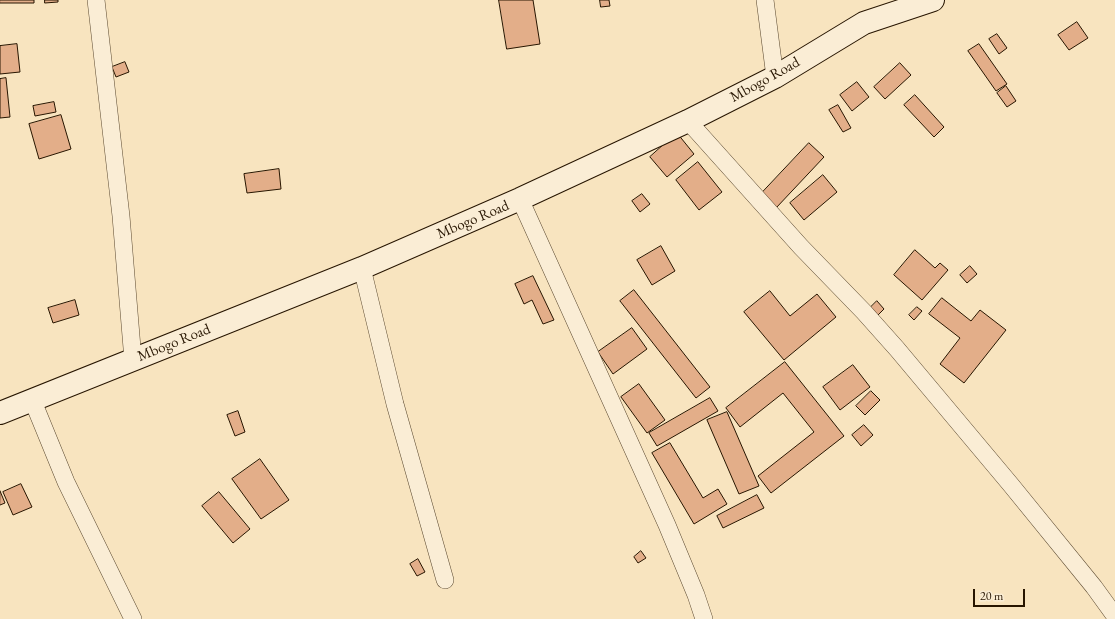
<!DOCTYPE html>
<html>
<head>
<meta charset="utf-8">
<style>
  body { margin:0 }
  #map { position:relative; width:1115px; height:619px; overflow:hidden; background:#f8e4bf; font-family:"EB Garamond",serif }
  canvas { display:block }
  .scale { position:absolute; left:973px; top:589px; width:52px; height:18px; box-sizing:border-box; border:2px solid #271500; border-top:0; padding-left:5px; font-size:12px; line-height:14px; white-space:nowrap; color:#271500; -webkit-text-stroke:3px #faedd5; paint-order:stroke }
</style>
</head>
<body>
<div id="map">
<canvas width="1115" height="619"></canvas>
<div class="scale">20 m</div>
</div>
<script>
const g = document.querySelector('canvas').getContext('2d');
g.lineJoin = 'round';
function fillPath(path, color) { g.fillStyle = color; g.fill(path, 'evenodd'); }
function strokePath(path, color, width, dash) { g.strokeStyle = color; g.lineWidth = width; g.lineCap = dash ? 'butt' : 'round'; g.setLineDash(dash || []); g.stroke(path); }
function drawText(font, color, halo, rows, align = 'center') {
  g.font = font + ' "EB Garamond",serif'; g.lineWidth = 3.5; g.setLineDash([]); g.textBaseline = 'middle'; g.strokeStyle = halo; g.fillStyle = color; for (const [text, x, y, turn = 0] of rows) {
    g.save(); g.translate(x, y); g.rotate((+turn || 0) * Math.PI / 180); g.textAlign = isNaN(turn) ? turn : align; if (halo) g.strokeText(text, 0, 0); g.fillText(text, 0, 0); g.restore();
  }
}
const building = new Path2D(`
  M0,0H34V3H0Z
  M45,0H58V2L45,3Z
  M499,0H533L540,44L507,49Z
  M600,0H609L610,6L601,7Z
  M1077,22L1088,38L1069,50L1058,35Z
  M997,34L1007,48L999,54L989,39Z
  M17,44L20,72L0,74V46Z
  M979,44L1007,84L996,91L968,51Z
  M125,62L129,72L116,77L112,67Z
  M900,63L911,75L885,99L874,87Z
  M6,78L10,117L0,118V79Z
  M857,82L869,97L852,111L840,95Z
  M1006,86L1016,101L1007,107L997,93Z
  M915,95L944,127L934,137L904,105Z
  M54,102L56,112L35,116L33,106Z
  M838,105L851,128L843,132L829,110Z
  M61,115L71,149L39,159L29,124Z
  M677,133L694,154L667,177L650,157Z
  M809,143L824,157L776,208L761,194Z
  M698,162L722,192L699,210L676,180Z
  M279,169L281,189L247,193L244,174Z
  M823,175L837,192L804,220L790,203Z
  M642,194L650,204L640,212L632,201Z
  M661,246L675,271L652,285L637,260Z
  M915,250L935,268L940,263L948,270L922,300L894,275Z
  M970,266L977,274L967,283L960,275Z
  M533,276L554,320L543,324L532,300L524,304L515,284Z
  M634,290L710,387L696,398L620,301Z
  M770,291L790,316L817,294L836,317L784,360L744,312Z
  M942,298L971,321L980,310L1006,330L964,383L940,364L960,338L929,314Z
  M75,300L79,315L53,323L48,308Z
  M877,301L884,309L876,317L869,309Z
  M917,307L922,311L914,320L909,315Z
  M632,328L647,349L613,374L598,352Z
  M785,362L844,436L771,493L758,476L814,432L783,393L740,427L726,408Z
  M853,365L870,387L840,410L823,387Z
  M639,384L665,420L647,433L621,397Z
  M871,391L880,400L865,415L856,406Z
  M710,398L718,411L657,446L649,433Z
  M238,411L245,432L235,436L227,415Z
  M727,412L759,486L739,494L707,420Z
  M864,425L873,435L861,446L852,435Z
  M670,443L703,498L718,489L727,504L694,524L652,453Z
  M260,459L289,500L261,519L232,479Z
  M21,484L32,507L13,515L3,492Z
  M0,491L5,503L0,505Z
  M219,492L250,529L233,543L202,506Z
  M757,495L764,508L723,528L717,516Z
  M641,551L646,558L638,563L634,557Z
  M418,559L425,572L417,576L410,564Z`);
fillPath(building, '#e3ae89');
strokePath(building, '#271500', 1);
const minor = new Path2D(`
  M96,0L121,216L133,360
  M765,0L775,77
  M688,121L801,247L864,312L897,349L1011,485L1094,587L1115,616
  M520,199L667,525L696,595L704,619
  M362,268L395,404L445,580
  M32,399L66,482L133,619`);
const secondary = new Path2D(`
  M0,413L362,268L520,199L688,121L775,77L864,23L933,0`);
strokePath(minor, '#5b4930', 18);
strokePath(secondary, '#271500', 24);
strokePath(minor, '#faedd5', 17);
strokePath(secondary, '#faedd5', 22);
drawText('15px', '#271500', '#faedd5', [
  ["Mbogo Road",765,80,-29],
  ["Mbogo Road",473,220,-23],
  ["Mbogo Road",174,343,-22]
]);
</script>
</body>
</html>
